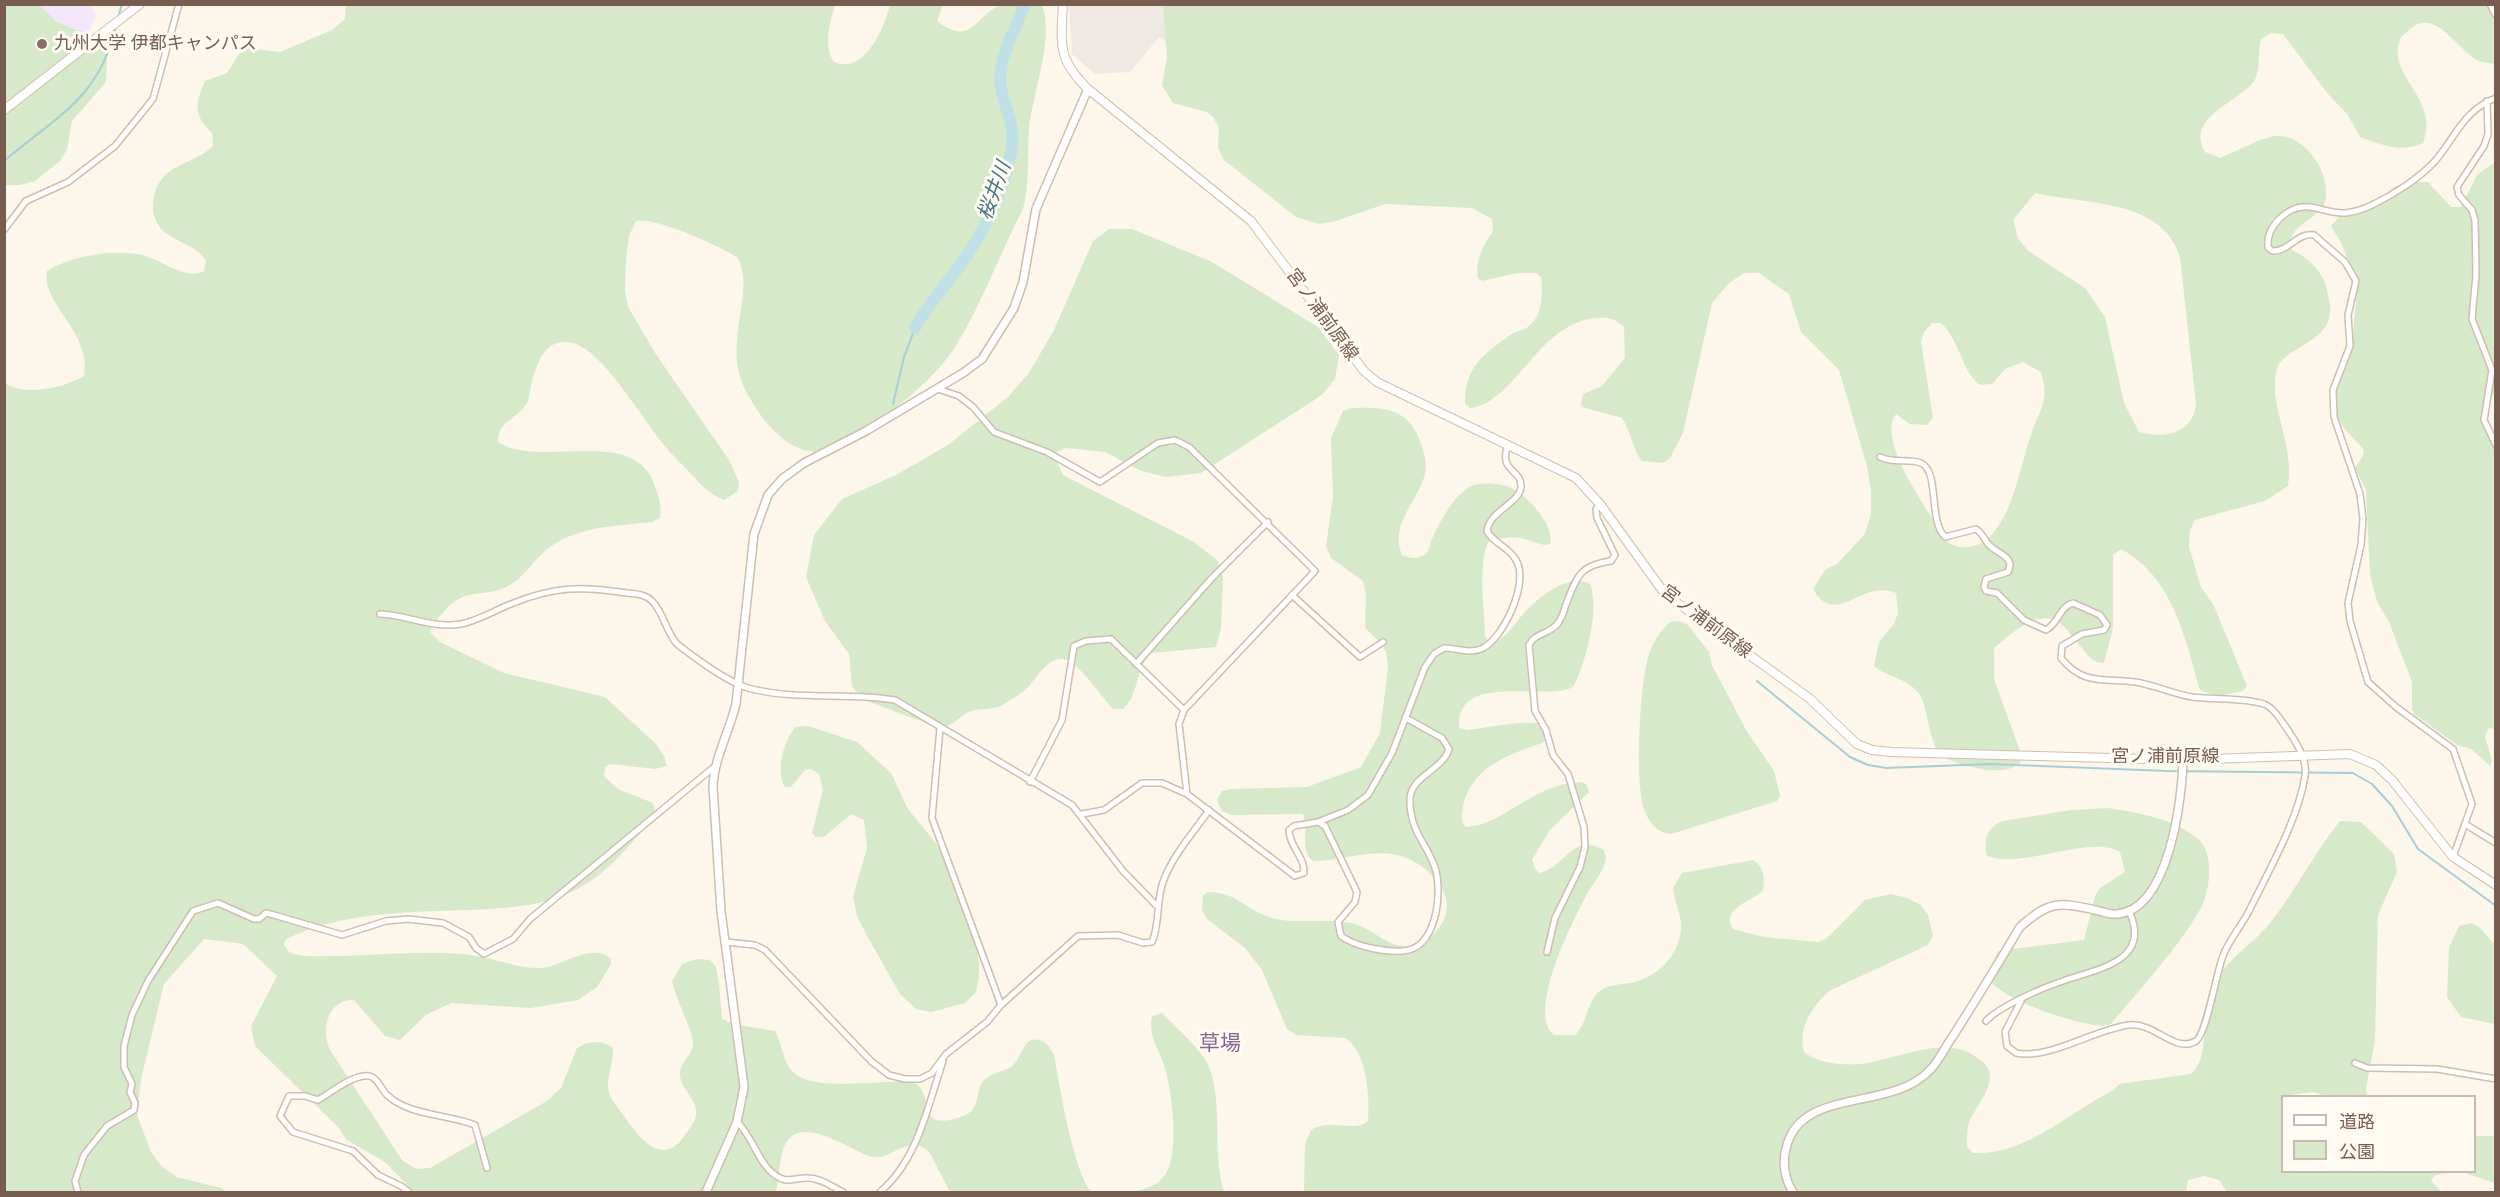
<!DOCTYPE html>
<html>
<head>
<meta charset="utf-8">
<style>
  body { margin:0 }
  #map { position:relative; width:2500px; height:1197px; overflow:hidden; background:#fcf6eb; font-family:"Open Sans","Noto Sans JP",sans-serif }
  canvas { display:block }
  .frame { position:absolute; inset:0; border:6px solid #785d4e; pointer-events:none }
  .legend { position:absolute; left:2281px; top:1095px; width:195px; height:78px; box-sizing:border-box; background:#fffaf2; border:2px solid #c9bbb0; margin:0; padding:8px 10px; list-style:none; font-size:18px; color:#785d4e }
  .legend li { display:flex; align-items:center; gap:12px; height:30px }
  .legend b { width:30px; border:2px solid #c9bbb0 }
</style>
</head>
<body>
<div id="map">
<canvas width="2500" height="1197"></canvas>
<div class="frame"></div>
<ul class="legend">
<li><b style="height:8px;background:#fff"></b>道路</li>
<li><b style="height:16px;background:#d6eac9"></b>公園</li>
</ul>
</div>
<script>
const g = document.querySelector('canvas').getContext('2d');
g.lineJoin = 'round';
function fillPath(path, color) { g.fillStyle = color; g.fill(path, 'evenodd'); }
function strokePath(path, color, width, dash) { g.strokeStyle = color; g.lineWidth = width; g.lineCap = dash ? 'butt' : 'round'; g.setLineDash(dash || []); g.stroke(path); }
function drawText(font, color, halo, rows, align = 'center') {
  g.font = font + ' "Open Sans","Noto Sans JP",sans-serif'; g.lineWidth = 6; g.setLineDash([]); g.textBaseline = 'middle'; g.strokeStyle = halo; g.fillStyle = color; for (const [text, x, y, turn = 0] of rows) {
    g.save(); g.translate(x, y); g.rotate((+turn || 0) * Math.PI / 180); g.textAlign = isNaN(turn) ? turn : align; if (halo) g.strokeText(text, 0, 0); g.fillText(text, 0, 0); g.restore();
  }
}
fillPath(new Path2D(`
  M1069,4L1402,5L1184,54L1159,37L1130,72L1095,74L1072,54Z`), '#eee9e3');
fillPath(new Path2D(`
  M5,5H95L91,8L97,14L86,40Z`), '#f3e7f9');
fillPath(new Path2D(`
  M1163,4H2486L2496,27L2495,64C2490,63 2482,63 2477,60C2459,51 2434,5 2409,30C2406,33 2401,36 2400,40C2386,77 2441,98 2423,143C2401,153 2382,145 2360,137L2348,115L2327,93L2283,34L2272,33L2261,39C2258,51 2260,66 2256,77C2246,101 2184,114 2205,152L2220,158C2235,152 2262,137 2276,136C2305,134 2329,171 2326,197C2324,221 2284,222 2292,250C2307,257 2324,272 2327,290C2328,297 2331,306 2330,313C2328,344 2281,347 2276,372C2269,408 2295,445 2288,486L2265,501L2195,520L2190,530L2189,547L2201,587L2214,606L2247,686L2243,691L2217,696L2200,690C2185,638 2173,577 2121,549L2113,555V628L2104,663C2093,663 2089,657 2082,648C2075,641 2068,629 2060,623C2038,607 2010,635 1994,648V679L2019,748L2021,762C2003,780 1957,765 1938,754C1934,744 1930,733 1928,722C1924,704 1924,694 1907,683C1896,676 1884,675 1874,666L1879,642L1894,624L1898,613L1896,593C1861,578 1836,629 1813,589L1825,570L1837,564L1865,534L1871,514V491L1867,466L1839,370L1801,332L1789,294L1759,273H1744L1729,283L1712,303L1683,433L1670,458L1663,463L1642,461C1634,452 1631,432 1622,418L1585,408L1581,405L1583,394L1602,386L1625,358L1624,327C1615,318 1608,317 1595,318C1536,325 1517,402 1470,408L1465,404C1464,368 1484,353 1512,334C1517,331 1525,330 1529,326C1543,314 1543,294 1541,277L1536,273H1517L1482,281L1478,278C1475,262 1483,244 1493,232L1492,219L1472,208L1385,204L1336,221L1319,224L1296,217L1224,160L1218,148L1219,128L1213,117L1207,112L1173,103L1162,85L1167,57ZM2035,193C2085,205 2162,198 2180,257L2196,404C2193,434 2164,439 2139,432L2124,403L2105,317L2085,288L2027,250L2018,238L2013,220ZM1932,323H1941C1960,340 1962,373 1980,385L1992,384L2005,369L2023,362L2041,372C2044,383 2046,392 2043,403C2041,412 2036,420 2033,429C2021,460 2014,517 1987,539C1977,548 1961,550 1949,543C1933,518 1875,441 1896,414L1910,424L1927,425L1933,418L1921,342L1924,332Z
  M4,5H39L57,22L91,36L107,56L106,82L72,121L67,150L60,161L35,181L20,185H5Z
  M346,5H835C830,21 823,46 834,62C865,75 884,28 890,5H943L937,21C974,50 977,10 1003,5C1014,2 1030,5 1042,5C1055,38 1032,94 1029,129C1027,156 1030,183 1023,209C1000,253 983,301 957,344C939,372 916,392 890,412C875,425 857,440 838,448C795,465 763,424 746,391C721,343 756,295 738,258C719,246 656,217 636,221L629,236L626,259L625,290L628,307L657,356L729,460L739,482L738,491L724,500C709,495 700,483 689,472C681,463 671,454 664,445C644,421 603,351 573,343C544,336 537,364 531,385C530,391 529,398 527,403C518,419 497,421 498,442C539,470 636,423 655,487C659,498 662,506 660,518L652,522C616,526 576,526 546,550C533,561 524,577 510,585C497,593 483,592 469,595C451,599 438,617 430,632L440,642L504,673L605,697L655,743L664,756L667,766L655,769L610,764L605,767L604,776L618,789L653,803L657,816C634,838 613,869 584,885C548,907 510,908 469,910C410,912 338,912 285,940L284,945L290,953L303,956C357,958 411,950 464,954C490,956 515,969 541,968C561,967 593,941 611,959V964L597,987L578,1000L531,1008L451,1003L426,1015L400,1040L385,1036L354,1000C327,999 321,1030 330,1050L402,1160L416,1169L430,1168L547,1101L561,1088L577,1048C589,1041 601,1039 613,1048C614,1062 605,1079 609,1093C612,1102 621,1111 626,1119C642,1141 663,1167 685,1135C689,1129 695,1123 696,1115C698,1098 681,1091 680,1075C679,1062 694,1055 693,1042C691,1026 676,1000 672,981L682,964L697,959L710,960L716,967L719,983L722,1019L733,1024L775,1031C782,1042 782,1059 791,1070C812,1095 883,1077 915,1083C929,1092 924,1113 934,1119C942,1124 968,1117 973,1109C980,1099 976,1088 985,1079C992,1072 1003,1072 1011,1067C1019,1062 1021,1048 1029,1041C1041,1036 1049,1044 1054,1055C1059,1082 1074,1176 1092,1192H950C946,1185 932,1156 929,1152C907,1131 890,1164 869,1156C846,1148 799,1112 784,1147C779,1160 779,1178 776,1192H414L385,1162L347,1140L338,1127L255,1046L251,1026L277,976L243,944L204,939L164,984L141,1079L137,1115L151,1152L162,1167L177,1177L221,1188L226,1192H5L4,382C22,398 66,387 84,376C93,333 40,303 47,271C73,255 113,249 142,255C161,259 185,281 204,271L206,261C197,246 183,245 169,235C158,229 152,216 153,204C156,163 193,166 213,146L212,133C193,115 195,104 205,81L227,73L239,54L248,48L280,52L332,30L345,19Z
  M2495,162L2496,395H2491C2488,416 2484,434 2496,452V729L2489,728L2485,737L2492,760L2490,766L2471,749L2457,745L2414,714L2412,709V682L2389,622L2377,602L2370,574L2366,490L2355,468L2364,454L2363,449L2343,427L2335,413L2339,369L2352,345L2357,287L2342,244L2331,226L2344,211L2377,201L2394,187L2408,182H2428L2451,207H2461L2477,175Z
  M1109,229H1132L1212,262L1318,327L1339,355L1335,379L1322,395L1201,473L1166,477L1141,471L1105,452L1065,448L1053,454L1063,475L1194,542L1218,561L1223,577L1221,629L1216,647L1152,653C1135,666 1140,694 1123,709H1113C1102,697 1082,668 1069,661C1050,651 1037,679 1026,689C1020,695 1010,700 1003,705C992,711 977,707 967,713C955,720 955,725 939,728L862,699L852,686L849,654L825,621L806,577L814,535L842,499L896,475L948,445L1008,397L1029,373L1054,330L1093,241Z
  M1353,408C1389,407 1411,410 1422,447C1425,456 1427,463 1425,474C1418,502 1389,524 1402,555C1409,558 1416,560 1424,555C1430,551 1429,545 1432,539C1440,522 1452,498 1469,487C1480,481 1503,483 1514,489C1528,497 1556,527 1550,544L1544,545L1517,537L1491,539C1476,555 1485,613 1485,636L1489,643C1507,639 1512,627 1523,614C1537,598 1569,572 1590,584C1600,609 1586,663 1573,687C1546,702 1455,670 1459,728L1468,730C1487,728 1535,717 1549,727L1547,739L1542,743C1507,755 1472,767 1463,806C1462,814 1460,821 1466,827C1503,826 1533,783 1581,782L1586,784L1589,792L1549,831L1532,860L1536,870L1539,873C1565,869 1571,832 1604,850L1606,858C1605,870 1593,883 1587,894C1573,920 1526,1013 1554,1035H1575C1589,1022 1586,1001 1600,991C1610,983 1623,985 1635,982C1661,975 1682,951 1681,924C1680,911 1674,900 1673,888L1682,873L1753,860C1764,867 1765,878 1763,890C1752,902 1720,908 1733,929L1764,937L1818,942L1827,938L1865,900L1891,894L1907,898L1921,905L1928,915L1933,936L1928,945L1831,990C1813,1004 1797,1029 1804,1052C1819,1064 1841,1065 1860,1064C1897,1060 1947,1032 1979,1059C1986,1064 1990,1069 1990,1078C1989,1093 1976,1107 1970,1120C1967,1127 1967,1138 1967,1147L1973,1153C2026,1156 2069,1112 2114,1090L2119,1084L2191,1074C2212,1054 2199,1017 2210,991C2222,961 2251,947 2270,923C2296,890 2314,853 2340,821L2361,822L2394,854L2397,872L2378,915L2375,1041L2366,1088L2367,1096H2326L2313,1092L2282,1096V1172H2446L2434,1176L2431,1181L2442,1192H2227L2219,1180L2204,1176L2188,1180L2186,1192H1304L1305,1144L1311,1130C1328,1118 1356,1133 1368,1121C1370,1097 1367,1053 1346,1038L1296,1035L1287,1029L1262,970L1245,948L1208,920L1202,911L1203,896L1207,892C1236,892 1244,908 1269,917C1295,926 1327,916 1355,924C1375,930 1390,950 1413,946C1421,945 1426,940 1432,935C1463,909 1441,875 1411,860C1379,844 1345,861 1313,861C1299,851 1309,828 1303,814L1231,815L1222,811L1217,800L1222,791L1231,789L1307,787L1361,767L1380,733L1388,667L1386,652L1381,643L1365,628L1366,595L1363,581L1331,558L1326,546L1333,497L1331,438L1343,411Z
  M1679,621L1688,625L1709,652L1712,665L1746,730L1774,771L1780,796L1777,801L1671,834C1658,833 1650,824 1645,812C1634,785 1640,686 1648,657C1652,644 1660,631 1670,622Z
  M808,726L857,742L891,773L908,809L935,842L963,891L979,961V977L976,992L965,1003L931,1012L916,1009L900,994L867,936L857,916L853,897L867,848L864,820L851,814L824,837H816L812,833L823,790L819,774L811,769L805,770L791,787H785C775,769 784,742 795,727Z
  M2108,808C2139,813 2173,818 2198,839C2215,853 2210,890 2201,908C2179,947 2140,989 2111,1024L2103,1026C2075,1024 2002,1001 1987,977L1998,951L2084,940L2095,896L2100,888L2125,872L2120,852C2090,834 2022,870 1987,856C1983,840 1987,827 2003,821L2071,810Z
  M2471,923L2479,927L2495,945V1024L2461,1017L2447,997L2449,948L2459,926Z
  M1162,1013C1175,1027 1204,1051 1210,1069C1223,1109 1212,1152 1224,1192H1133C1144,1189 1158,1186 1165,1175C1180,1153 1172,1089 1164,1065C1158,1047 1148,1035 1152,1016Z
  M2475,1136H2495V1183L2462,1172H2474Z`), '#d6eac9');
strokePath(new Path2D(`
  M118,18L122,4
  M4,161C57,116 99,99 116,26
  M893,404L904,357L915,328
  M1757,681L1850,757L1868,765L1886,768L1990,764L2167,771L2353,773L2372,784L2392,806L2418,849L2496,906`), '#a5cfd8', 2);
strokePath(new Path2D(`
  M915,328C927,306 943,288 958,268C983,234 1002,195 1011,153C1018,122 1000,103 1000,78C1001,53 1016,27 1025,4`), '#bfe0e6', 12);
const minor = new Path2D(`
  M2490,4L2496,16
  M2487,101L2488,134L2484,146L2457,187L2459,195L2472,210L2475,220L2476,275L2472,319L2492,370L2484,420L2496,445
  M4,230L26,201L68,182L115,146L153,99L179,4
  M938,389L959,396L973,407L994,432L1047,452L1100,482L1158,443L1175,440L1189,447L1315,571L1184,710L1179,724L1187,794
  M1880,457C1893,464 1908,458 1921,463C1940,472 1928,520 1945,537L1976,529C1982,533 1984,538 1988,544C1997,554 2016,556 2008,572L1986,579L1984,587L1986,591L1997,593L2024,620L2046,630C2059,623 2059,607 2073,603L2100,615L2107,625L2104,630L2082,634L2062,646L2061,658C2083,686 2105,678 2135,682C2155,685 2173,694 2192,697C2216,700 2241,697 2264,704C2270,706 2274,711 2278,716C2288,730 2309,757 2305,776C2298,820 2269,870 2250,909C2242,926 2229,939 2223,956C2216,973 2207,1033 2196,1041C2175,1054 2155,1022 2129,1025C2095,1029 2049,1060 2016,1053L2007,1046L2005,1032L2021,1001
  M1292,595L1360,657L1383,642
  M380,614C408,615 432,629 461,624C478,621 495,610 511,604C555,586 581,586 627,593C636,594 645,594 652,601C664,613 666,632 677,644C695,658 727,682 748,688C797,701 847,692 895,700L1072,805L1123,871L1156,905
  M1136,664L1211,579L1268,522
  M940,728L932,818L1001,1005
  M1030,782L1062,720L1074,646L1086,641L1111,639L1184,710
  M1082,814L1104,810L1142,783H1162L1187,794L1295,876L1304,873C1305,857 1289,846 1289,830L1294,826L1318,822L1348,810L1368,795L1392,753L1425,667L1434,654L1444,648C1457,648 1468,654 1481,649C1503,640 1530,582 1516,560C1509,547 1494,544 1487,531C1489,511 1521,503 1521,486C1521,468 1498,473 1508,444
  M1318,822L1325,826L1357,892L1355,902L1338,922L1341,936C1356,947 1384,952 1403,951C1436,949 1442,896 1436,871C1429,845 1409,833 1410,798C1412,775 1443,770 1449,749L1442,738L1406,718
  M2465,824L2496,843
  M2453,857L2472,804L2453,749L2396,707L2368,682L2350,621L2348,603L2361,545L2363,519L2360,494L2334,417L2333,390L2350,346L2348,315L2356,281L2345,262L2314,235C2297,232 2289,252 2272,251L2268,247C2266,226 2288,205 2309,207C2321,208 2332,214 2345,213C2354,212 2364,209 2372,205C2393,195 2420,178 2436,160C2455,137 2465,109 2496,98
  M725,942L755,945L765,950L871,1061L889,1075L905,1079H920L932,1073L946,1054L987,1022L1001,1005L1078,936L1118,935L1143,943L1152,942C1160,925 1156,901 1163,882C1172,856 1194,832 1209,810
  M1547,952L1555,918L1580,867L1585,847L1584,827L1568,774L1553,755L1546,730L1535,711L1529,645C1535,632 1550,635 1558,623C1563,617 1564,609 1567,602C1577,574 1582,565 1611,561L1615,555L1597,518L1596,509L1600,504
  M1986,1021C2000,1006 2042,988 2063,981C2096,969 2153,962 2129,911
  M2355,1063L2367,1068L2437,1069L2496,1079
  M737,1122C754,1137 758,1167 780,1178C789,1183 798,1177 808,1178C821,1178 832,1187 843,1192
  M78,1192L75,1181L84,1155L107,1126L134,1110L135,1103L130,1092L132,1084L124,1067V1046L132,1015L148,981L193,911L218,903L254,919H259L266,913L274,915L342,935L386,921L408,919L443,923L469,937L476,948L484,954L513,939L530,919L714,767
  M409,1192L401,1186L378,1175L353,1151L293,1132L280,1116L289,1096H305L318,1100C332,1092 348,1078 364,1076C377,1074 380,1088 387,1095C409,1116 448,1114 475,1125L487,1168
  M880,1192C918,1160 928,1105 943,1061`);
const tertiary = new Path2D(`
  M706,1192L737,1122L744,1087L721,911L713,787C714,758 729,733 736,704L754,534L768,495L782,479L804,463L866,431L963,373L982,359L1014,308L1023,282L1036,209L1088,89
  M1793,1192C1785,1180 1782,1163 1786,1149C1799,1086 1892,1112 1930,1070C1939,1061 1945,1047 1953,1036C1976,1000 1998,964 2020,927C2048,902 2058,901 2095,910C2101,911 2110,915 2117,914C2169,910 2182,800 2183,760`);
const secondary = new Path2D(`
  M1063,4C1061,45 1057,59 1088,89L1251,221L1364,371L1377,382L1576,478L1600,504L1665,594L1809,698L1857,744L1872,750L1891,752L2183,760L2350,754L2376,765L2392,780L2453,857L2496,885
  M4,110L140,4`);
strokePath(minor, '#cfbeb0', 8);
strokePath(tertiary, '#cfbeb0', 10);
strokePath(secondary, '#d2bfae', 10);
strokePath(minor, '#fff', 5);
strokePath(tertiary, '#fff', 7);
strokePath(secondary, '#fff', 8);
for (const [x, y, r, color] of [
  [42,44,6,"#8d6e63"]
]) { const dot = new Path2D(); dot.arc(x, y, r, 0, 2 * Math.PI); g.fillStyle = color; g.fill(dot); strokePath(dot, '#fffaf2', 2); }
drawText('18px', '#785e54', '#fffaf2', [
  ["九州大学 伊都キャンパス",54,44]
], 'left');
drawText('18px', '#785d4e', '#fffaf2', [
  ["宮ノ浦前原線",1322,315,54],
  ["宮ノ浦前原線",1706,622,37],
  ["宮ノ浦前原線",2165,757]
]);
drawText('italic 20px', '#447783', '#fffaf2', [
  ["桜井川",995,191,-70]
]);
drawText('21px', '#856693', '#fffaf2', [
  ["草場",1220,1044]
]);
</script>
</body>
</html>
